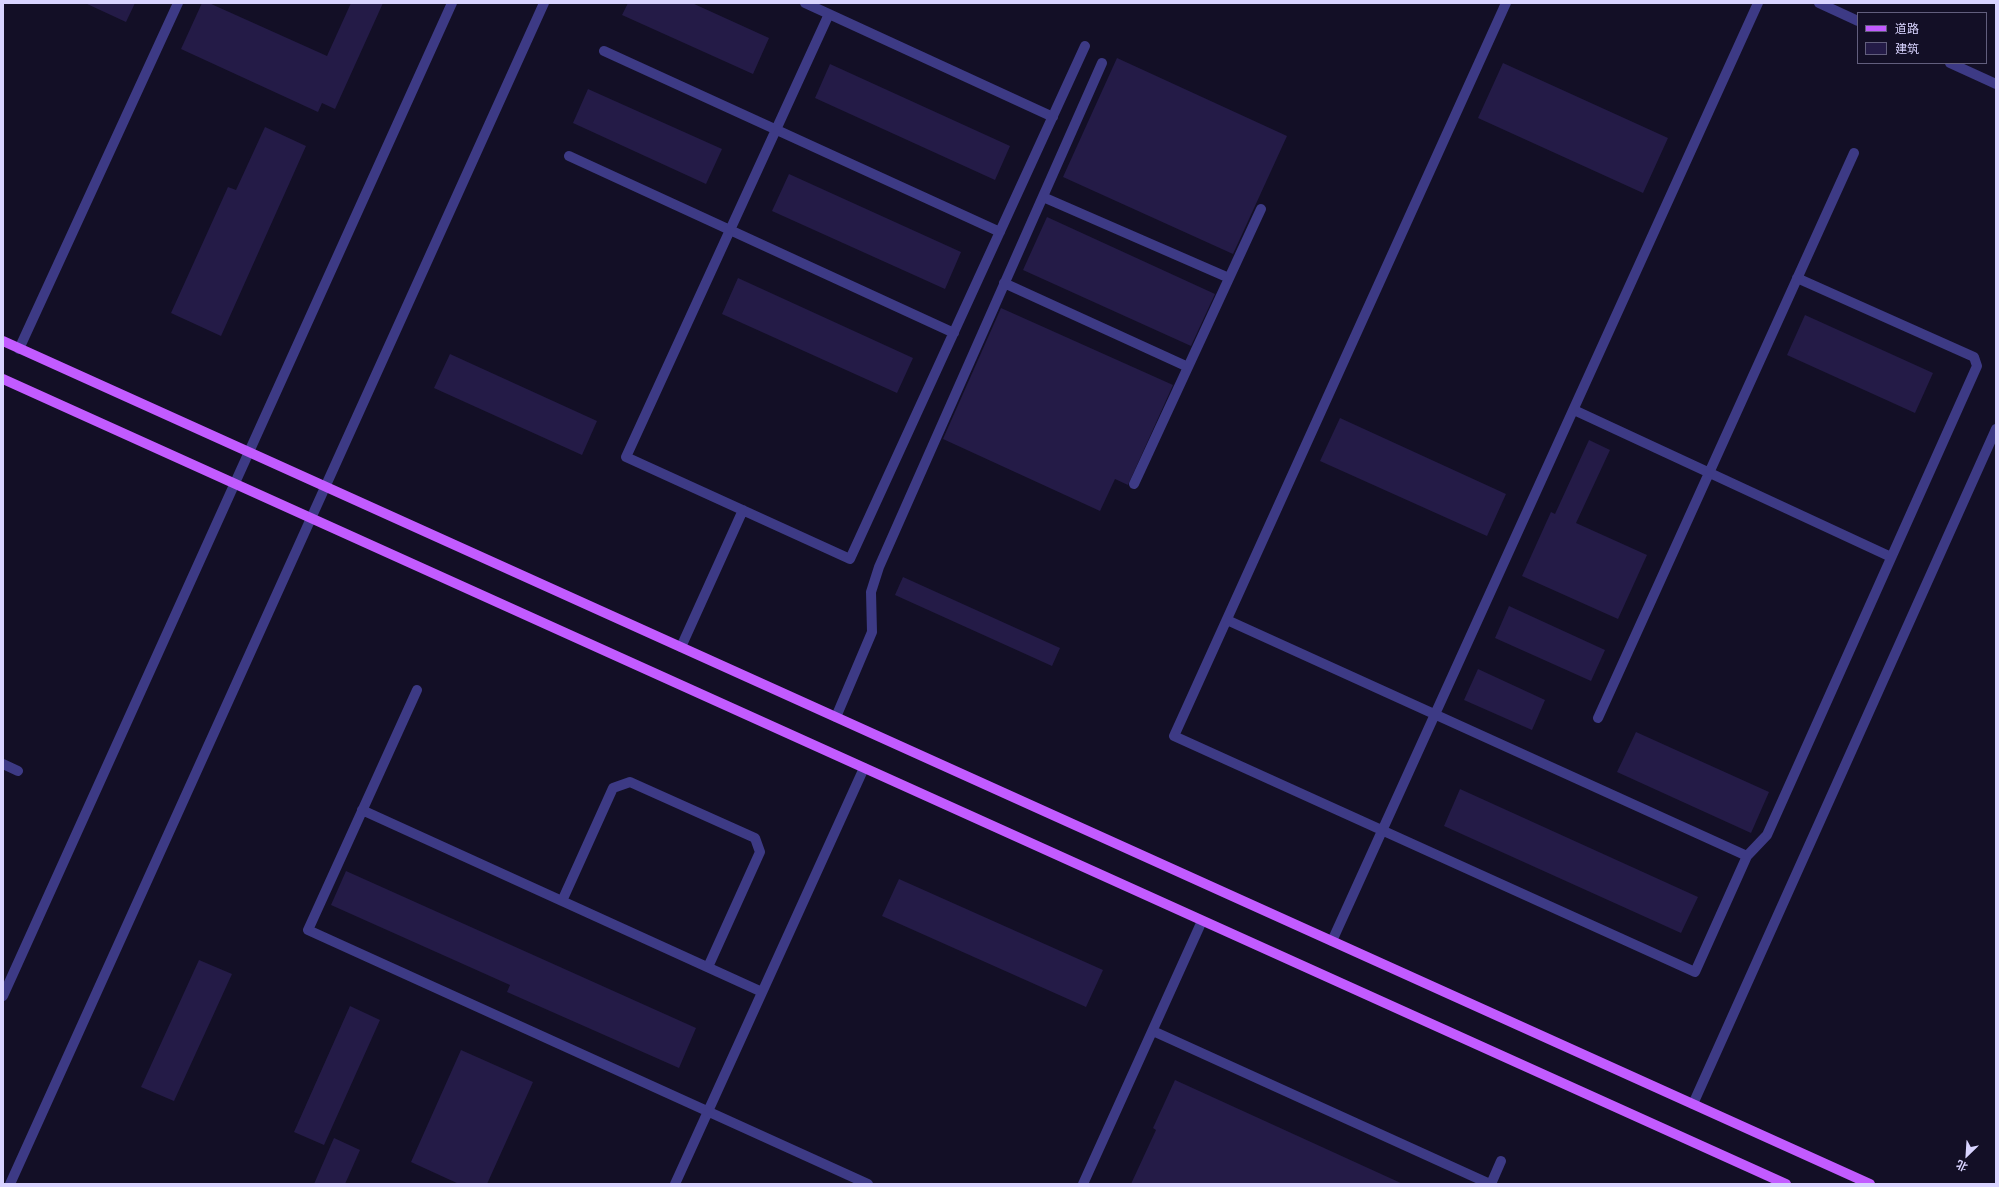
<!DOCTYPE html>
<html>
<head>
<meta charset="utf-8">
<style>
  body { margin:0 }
  #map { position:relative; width:1999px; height:1187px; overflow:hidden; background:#130f26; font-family:Poppins,"Noto Sans SC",sans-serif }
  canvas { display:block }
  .frame { position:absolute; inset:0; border:4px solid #d9d4ff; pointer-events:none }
  .legend { position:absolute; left:1857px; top:12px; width:130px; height:52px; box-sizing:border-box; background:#130f26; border:1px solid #625e7d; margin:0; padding:5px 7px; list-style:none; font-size:12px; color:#d9d4ff }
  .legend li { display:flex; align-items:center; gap:8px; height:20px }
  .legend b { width:20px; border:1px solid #625e7d }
  .north { position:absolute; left:1947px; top:1135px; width:40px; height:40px; -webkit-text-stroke:3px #130f26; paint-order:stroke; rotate:205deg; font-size:11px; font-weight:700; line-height:16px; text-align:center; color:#d9d4ff }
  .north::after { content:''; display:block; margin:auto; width:14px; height:18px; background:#d9d4ff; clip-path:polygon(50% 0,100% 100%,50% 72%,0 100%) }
</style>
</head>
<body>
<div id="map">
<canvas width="1999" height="1187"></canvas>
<div class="frame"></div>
<ul class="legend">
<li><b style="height:5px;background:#c25bff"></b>道路</li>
<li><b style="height:11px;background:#241b47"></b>建筑</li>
</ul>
<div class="north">北</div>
</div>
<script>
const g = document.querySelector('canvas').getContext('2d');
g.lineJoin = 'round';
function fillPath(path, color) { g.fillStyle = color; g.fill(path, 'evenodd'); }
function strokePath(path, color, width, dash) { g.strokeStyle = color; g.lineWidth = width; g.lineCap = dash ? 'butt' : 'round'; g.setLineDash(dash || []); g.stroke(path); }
fillPath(new Path2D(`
  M85,3H135L126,22Z
  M202,3H209L327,56L351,3H383L335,109L322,103L318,112L181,49Z
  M628,3H692L769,38L753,74L622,15Z
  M1117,58L1287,136L1233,254L1063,177Z
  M1503,63L1668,138L1643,193L1478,118Z
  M830,64L1010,146L995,180L815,98Z
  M588,89L722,149L706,184L573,123Z
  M265,127L306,146L221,336L171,313L228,187L236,190Z
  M789,174L961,252L945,289L772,211Z
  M1047,217L1215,294L1191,346L1023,270Z
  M738,278L913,358L897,393L722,314Z
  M1001,308L1173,385L1128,485L1115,479L1100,511L943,439Z
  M1805,315L1933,373L1915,413L1787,355Z
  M450,354L597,421L582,455L434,388Z
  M1340,418L1506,494L1487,536L1320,461Z
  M1589,440L1610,450L1576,523L1647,555L1618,619L1522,576L1551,512L1555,514Z
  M903,577L1060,648L1052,666L895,595Z
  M1509,606L1605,650L1591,681L1495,638Z
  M1478,669L1545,700L1532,730L1464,700Z
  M1636,732L1769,792L1751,833L1617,772Z
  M1460,789L1698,897L1681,933L1444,826Z
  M346,871L696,1028L679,1068L507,992L510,985L331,905Z
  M899,879L1103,970L1086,1007L882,916Z
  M199,960L232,974L174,1101L141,1087Z
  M350,1006L380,1020L324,1145L294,1132Z
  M461,1050L533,1082L487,1184H459L411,1162Z
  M1175,1080L1403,1184H1131L1156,1130L1153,1128Z
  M334,1138L360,1150L345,1184H314Z`), '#241b47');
strokePath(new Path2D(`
  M805,3L1053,117
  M1506,3L1174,736L1695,972L1747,856L1767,835L1977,366L1974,357L1797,278
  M1819,3L1858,21
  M829,14L626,457L850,559L1085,46
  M604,51L1000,232
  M1950,63L1996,84
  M569,156L954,333
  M1043,197L1229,278
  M1004,283L1188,367
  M19,349L178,3
  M1574,410L1891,557
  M1134,484L1261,209
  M1227,620L1747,856
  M681,647L743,510
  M417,690L308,930L868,1184
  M836,717L872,632L871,592L879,567L1102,63
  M1598,718L1854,153
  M3,764L18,771
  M362,810L762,992
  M562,901L613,788L630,782L755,838L760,852L708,967
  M1332,941L1758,3
  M3,996L452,3
  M1153,1031L1490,1184
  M1693,1104L1996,429
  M10,1184L544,3
  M675,1184L864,768
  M1083,1184L1202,921
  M1491,1184L1501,1161`), '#3d3a85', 10);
strokePath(new Path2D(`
  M3,341L1870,1184
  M3,379L1786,1184`), '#c25bff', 10);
</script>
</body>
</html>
